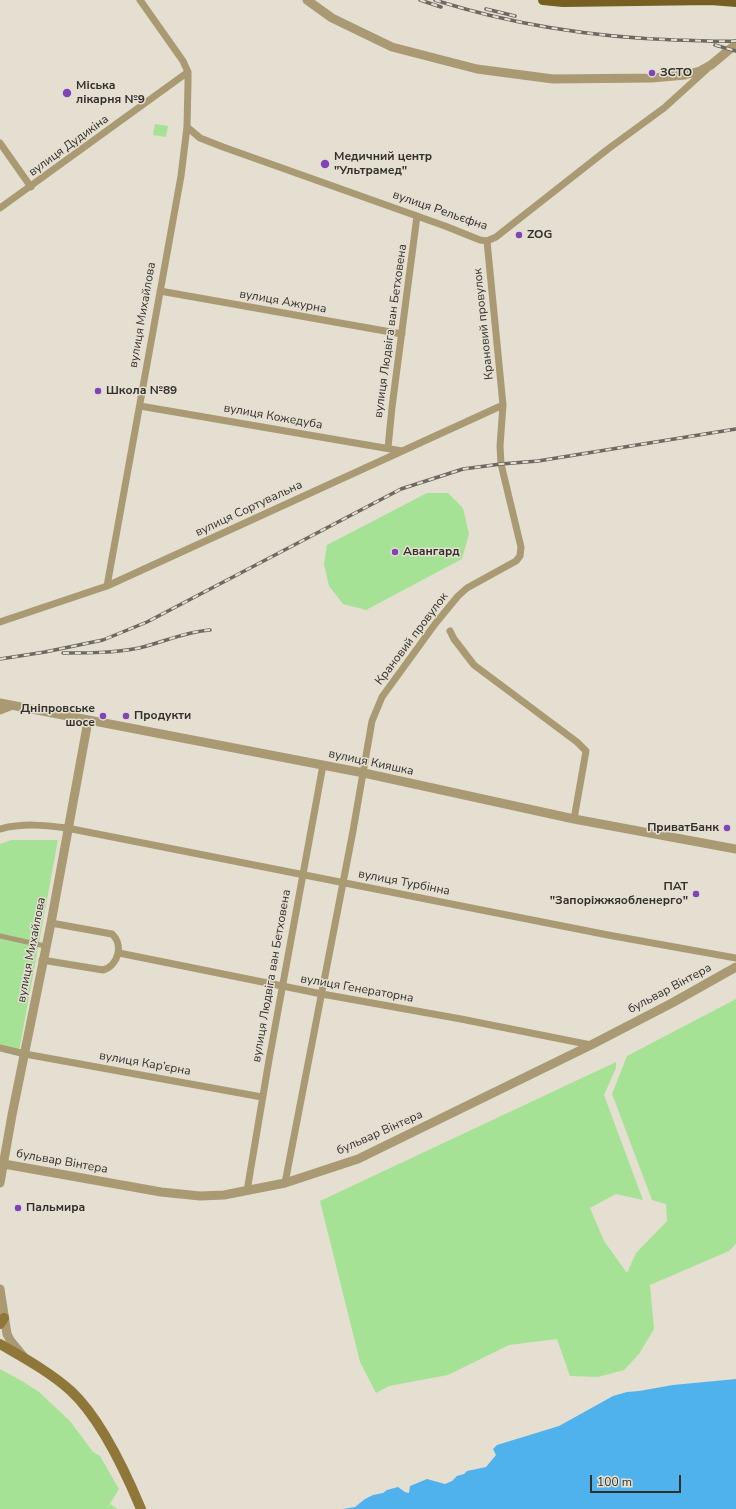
<!DOCTYPE html>
<html>
<head>
<meta charset="utf-8">
<style>
  body { margin:0 }
  #map { position:relative; width:736px; height:1509px; overflow:hidden; background:#e4dfd1; font-family:"Nunito Sans",sans-serif }
  canvas { display:block }
  .scale { position:absolute; left:590px; top:1475px; width:91px; height:18px; box-sizing:border-box; border:2px solid #32302b; border-top:0; padding-left:5px; font-size:12px; line-height:14px; white-space:nowrap; color:#32302b; -webkit-text-stroke:3px #e4dfd1; paint-order:stroke }
</style>
</head>
<body>
<div id="map">
<canvas width="736" height="1509"></canvas>
<div class="scale">100 m</div>
</div>
<script>
const g = document.querySelector('canvas').getContext('2d');
g.lineJoin = 'round';
function fillPath(path, color) { g.fillStyle = color; g.fill(path, 'evenodd'); }
function strokePath(path, color, width, dash) { g.strokeStyle = color; g.lineWidth = width; g.lineCap = dash ? 'butt' : 'round'; g.setLineDash(dash || []); g.stroke(path); }
function drawText(font, color, halo, rows, align = 'center') {
  g.font = font + ' "Nunito Sans",sans-serif'; g.lineWidth = 3; g.setLineDash([]); g.textBaseline = 'middle'; g.strokeStyle = halo; g.fillStyle = color; for (const [text, x, y, turn = 0] of rows) {
    g.save(); g.translate(x, y); g.rotate((+turn || 0) * Math.PI / 180); g.textAlign = isNaN(turn) ? turn : align; if (halo) g.strokeText(text, 0, 0); g.fillText(text, 0, 0); g.restore();
  }
}
fillPath(new Path2D(`
  M155,124L168,126L166,137L153,135Z
  M427,493H448L463,508L469,534L462,559L366,610L343,604L329,586L324,564L327,545Z
  M11,840H58L19,1051L0,1046V844Z
  M736,999V1244L729,1251L650,1285L654,1329L639,1354L624,1370L598,1377L570,1376L557,1339L509,1345L448,1375L389,1386L376,1393L360,1362L320,1201L616,1062V1068L604,1095L643,1200L616,1194L590,1208L604,1241L627,1273L636,1253L667,1221L666,1204L652,1200L612,1094L627,1056Z
  M0,1369L22,1381L39,1392L70,1421L93,1452L100,1456L119,1489L110,1504L118,1509H0Z`), '#a6e296');
fillPath(new Path2D(`
  M736,1379V1509H343L355,1507L365,1499L373,1495L383,1493L387,1490L398,1487L405,1492L409,1493L410,1486L427,1479L445,1484L452,1481L457,1476L464,1474L467,1471L486,1467L496,1455L493,1449L497,1445L559,1426L613,1396L627,1392L639,1391L673,1385Z`), '#50b2ed');
strokePath(new Path2D(`
  M0,936L45,946`), '#a99a73', 5);
strokePath(new Path2D(`
  M187,127L200,138L223,147L445,226L480,240L487,241L496,237L608,149L664,108L706,70
  M0,143L31,187
  M0,208L188,72
  M160,291L402,334
  M140,406L402,451
  M388,448L392,407L417,216
  M107,586L181,176L187,127L188,83V72L183,61L140,0
  M0,622L107,586L503,405
  M450,631L454,639L474,665L577,742L586,751L574,819
  M0,711L13,706
  M0,829C23,823 44,825 67,828L608,935L736,958
  M119,953L322,994L461,1019L591,1045
  M42,960L103,970C118,966 124,945 112,934L51,923
  M0,1048L25,1054L262,1097
  M285,1183L353,831L372,721L382,697L435,624L458,596L467,588L516,561L520,556L521,547L501,464L500,446L503,405L487,241
  M247,1191L269,1060L323,765`), '#a99a73', 7);
strokePath(new Path2D(`
  M307,0L332,18L392,47L477,69L553,79L652,78L685,75L700,71L711,65L736,44
  M0,703L364,773L574,819L736,849
  M4,1164L161,1192L200,1196L224,1195L285,1183L358,1159L591,1045L672,1003L736,967
  M0,1183L12,1115L51,923L88,721
  M0,1289L7,1334L10,1340L24,1357`), '#a99a73', 9);
strokePath(new Path2D(`
  M0,1324L4,1318
  M0,1344C24,1358 50,1372 71,1391C100,1418 126,1473 141,1509`), '#8f773a', 10);
strokePath(new Path2D(`
  M543,0L563,2L711,0L736,2`), '#765f21', 10);
const rail = new Path2D(`
  M420,0L441,7
  M435,0C513,25 594,37 675,40C696,40 716,42 736,41
  M486,9L515,16
  M715,45L736,51
  M63,653C88,653 114,653 139,648C164,642 184,632 210,630
  M0,659L45,652L103,640L147,622L401,489L463,469L501,464L538,461L736,429`);
strokePath(rail, '#6c6961', 3.5);
strokePath(rail, '#e4dfd1', 2, [6]);
for (const [x, y, r, color] of [
  [652,73,4,"#8044b9"],
  [67,93,5,"#8044b9"],
  [325,164,5,"#8044b9"],
  [519,235,4,"#8044b9"],
  [98,391,4,"#8044b9"],
  [395,552,4,"#8044b9"],
  [103,716,4,"#8044b9"],
  [126,716,4,"#8044b9"],
  [727,828,4,"#8044b9"],
  [696,894,4,"#8044b9"],
  [18,1208,4,"#8044b9"]
]) { const dot = new Path2D(); dot.arc(x, y, r, 0, 2 * Math.PI); g.fillStyle = color; g.fill(dot); strokePath(dot, '#e4dfd1', 1.5); }
drawText('bold 12px', '#32302b', '#e4dfd1', [
  ["ЗСТО",660,73],
  ["Міська",76,86],
  ["лікарня №9",76,100],
  ["Медичний центр",334,157],
  ["\"Ультрамед\"",334,171],
  ["ZOG",527,235],
  ["Школа №89",106,391],
  ["Авангард",403,552],
  ["Дніпровське",95,709,"right"],
  ["шосе",95,723,"right"],
  ["Продукти",134,716],
  ["ПриватБанк",719,828,"right"],
  ["ПАТ",688,887,"right"],
  ["\"Запоріжжяобленерго\"",688,901,"right"],
  ["Пальмира",26,1208]
], 'left');
drawText('12px', '#32302b', '#e4dfd1', [
  ["вулиця Дудикіна",69,146,-36],
  ["вулиця Рельєфна",440,211,19],
  ["вулиця Ажурна",283,302,10],
  ["вулиця Михайлова",143,315,-80],
  ["Крановий провулок",484,324,-96],
  ["вулиця Людвіга ван Бетховена",391,331,-82],
  ["вулиця Кожедуба",273,417,10],
  ["вулиця Сортувальна",249,509,-25],
  ["Крановий провулок",412,639,-53],
  ["вулиця Кияшка",371,763,12],
  ["вулиця Турбінна",404,883,11],
  ["вулиця Михайлова",32,950,-79],
  ["вулиця Людвіга ван Бетховена",272,976,-80],
  ["вулиця Генераторна",357,989,10],
  ["бульвар Вінтера",670,989,-28],
  ["вулиця Кар’єрна",145,1064,10],
  ["бульвар Вінтера",380,1133,-24],
  ["бульвар Вінтера",62,1162,10]
]);
</script>
</body>
</html>
